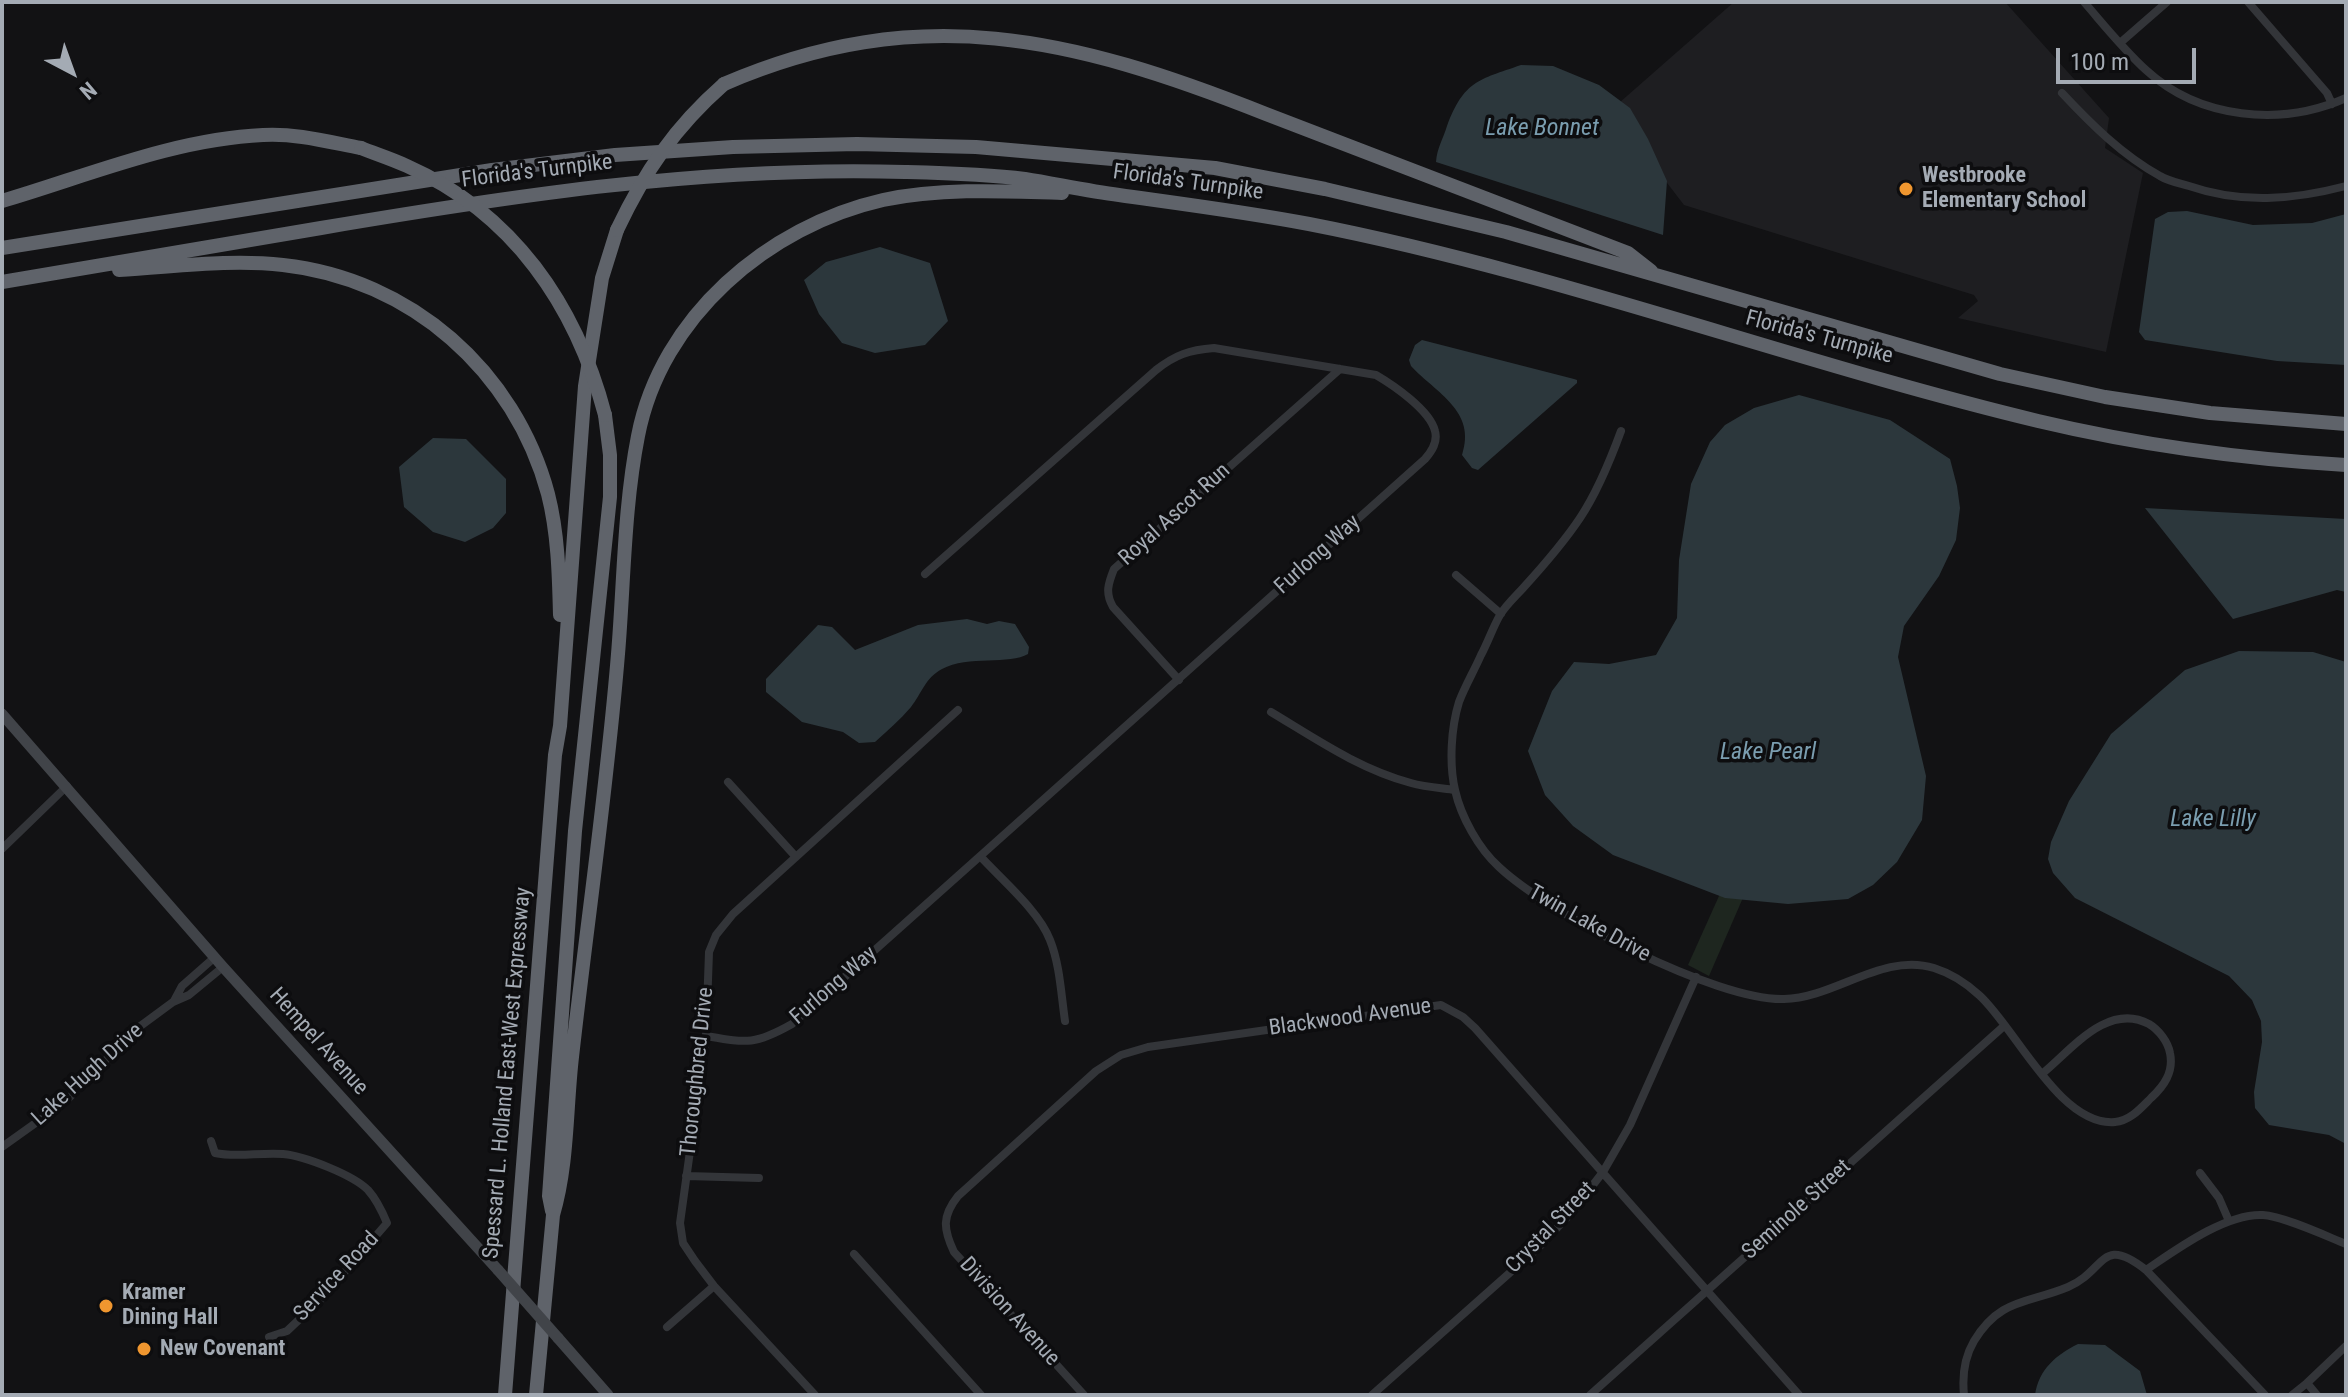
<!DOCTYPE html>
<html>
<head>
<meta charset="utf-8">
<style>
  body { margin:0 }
  #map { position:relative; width:2348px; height:1397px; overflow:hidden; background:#121214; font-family:"Roboto Condensed",sans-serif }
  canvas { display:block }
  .frame { position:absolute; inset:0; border:4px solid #a4abb4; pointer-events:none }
  .north { position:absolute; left:32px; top:32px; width:80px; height:80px; -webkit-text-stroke:6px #0d0d0f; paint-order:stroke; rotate:139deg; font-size:22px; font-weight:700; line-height:32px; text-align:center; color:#a4abb4 }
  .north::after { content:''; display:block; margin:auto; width:28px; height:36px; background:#a4abb4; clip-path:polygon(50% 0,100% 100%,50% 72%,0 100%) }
  .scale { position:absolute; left:2056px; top:48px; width:140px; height:36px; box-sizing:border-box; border:4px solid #a4abb4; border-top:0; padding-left:10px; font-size:24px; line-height:28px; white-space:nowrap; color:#a4abb4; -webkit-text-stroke:6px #0d0d0f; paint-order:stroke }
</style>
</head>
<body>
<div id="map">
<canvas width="2348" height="1397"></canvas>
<div class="frame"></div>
<div class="north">N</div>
<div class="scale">100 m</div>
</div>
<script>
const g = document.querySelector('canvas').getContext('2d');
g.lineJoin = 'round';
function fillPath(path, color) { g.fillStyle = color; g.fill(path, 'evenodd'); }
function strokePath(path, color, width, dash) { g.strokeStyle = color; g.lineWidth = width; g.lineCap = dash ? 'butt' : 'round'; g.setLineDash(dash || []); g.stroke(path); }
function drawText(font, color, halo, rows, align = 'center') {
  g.font = font + ' "Roboto Condensed",sans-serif'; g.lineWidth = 7; g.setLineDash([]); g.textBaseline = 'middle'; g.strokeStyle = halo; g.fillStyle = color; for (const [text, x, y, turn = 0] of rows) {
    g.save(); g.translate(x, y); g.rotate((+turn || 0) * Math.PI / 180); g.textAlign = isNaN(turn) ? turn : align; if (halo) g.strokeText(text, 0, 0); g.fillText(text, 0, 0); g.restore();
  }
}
fillPath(new Path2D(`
  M1734,2H2005L2109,118L2105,148L2143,173L2106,352L1958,318L1978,301L1974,295L1684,205L1611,110Z`), '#1e1e21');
fillPath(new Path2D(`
  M1732,867L1752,877L1709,976L1688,965Z`), '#1e261f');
fillPath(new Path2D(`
  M1521,65L1553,66L1599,85L1630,108L1648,139L1667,181L1663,235L1436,162C1437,148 1443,139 1447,126C1464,81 1478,80 1521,65Z
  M2187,211L2253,225L2312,223L2346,214V365L2277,361L2145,340L2139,332L2155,219L2168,212Z
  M880,247L930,263L948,321L925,345L875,353L842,343L819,314L804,280L826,262Z
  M1422,340L1574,379L1577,380V383L1478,470L1472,468L1462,455C1477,411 1436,393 1411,366L1409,360L1415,345Z
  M1799,395L1890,420L1950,459L1957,486L1960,508L1956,540L1939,576L1904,626L1898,657L1926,776L1922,820L1897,862L1873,885L1848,899L1788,904L1725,898L1613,855L1573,826L1545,795L1528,751L1552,691L1574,662L1609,664L1656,655L1677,618L1679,560L1691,484L1710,442L1725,425L1754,408Z
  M433,438L466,439L506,479V513L493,528L465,542L433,532L404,507L399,467Z
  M2145,508L2346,519V592L2337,590L2233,619Z
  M967,619L987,624L999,621L1015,624L1029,647L1028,654C1010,665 968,655 942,669C925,678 922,693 911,707C900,720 887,731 875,742L859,743L843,732L802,722L766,692V679L818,625L832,627L855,650L918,625Z
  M2239,651L2313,652L2346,662V1144L2329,1135L2269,1125L2255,1108L2254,1092L2262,1042L2261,1021L2252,1000L2229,976L2075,898L2053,873L2048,859L2051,842L2069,801L2111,734L2185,670Z
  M2078,1344L2105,1345L2140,1371L2147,1395H2035C2039,1369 2056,1355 2078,1344Z`), '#2c373c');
strokePath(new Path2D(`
  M2084,2C2104,25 2123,49 2146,70C2199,119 2281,127 2346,98
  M2248,2L2327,93L2332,104
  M2120,43L2167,2
  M2062,93C2091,124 2122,155 2160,176C2168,181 2179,183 2189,186C2241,204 2293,200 2346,186
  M1621,431C1610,461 1598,491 1580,518C1564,542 1544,565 1524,587C1516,596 1506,605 1500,615C1493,627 1488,642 1481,655C1474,671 1465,686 1459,702C1451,728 1449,764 1455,790C1461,817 1479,849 1499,867C1549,914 1716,1001 1784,999C1835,998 1883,952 1934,968C1950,973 1967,984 1979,995C2015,1027 2060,1127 2115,1122C2130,1121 2141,1108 2151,1098C2164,1086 2174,1072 2170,1053C2168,1042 2159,1030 2149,1024C2108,1002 2072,1049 2043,1073
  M1456,575L1501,614
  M1179,680L1113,607C1105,593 1108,584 1114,569L1340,369
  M1271,712C1316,739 1359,769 1411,783C1425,787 1441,788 1455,790
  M728,782L796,857
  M2,849L67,786
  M981,857C1002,880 1039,911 1050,940C1060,965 1061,994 1065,1021
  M174,1001L182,986L215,957
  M706,1036C747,1043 755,1045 792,1024L1425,459C1432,451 1438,442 1435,431C1430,410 1393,385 1376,375L1214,348C1189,350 1175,355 1156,370L925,574
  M211,1141L215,1153C237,1158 260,1152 283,1154C305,1156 353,1175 368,1190C377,1200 382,1211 387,1223L322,1298L287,1331L269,1337
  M2,1147L65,1102L135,1030L173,1002L189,995L223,967
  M2200,1173L2219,1198L2229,1221
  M686,1176L759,1178
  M854,1254L981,1395
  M2146,1270C2177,1249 2226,1213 2263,1215C2283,1216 2326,1236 2346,1244
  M667,1327L714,1286
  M815,1395L714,1286L695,1261L683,1243L680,1223L706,1036L709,952L716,935L733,914L958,710
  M1084,1395L954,1252C943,1229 942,1216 958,1196L1096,1071L1121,1055L1148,1047L1441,1005L1463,1017L1475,1028L1799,1395
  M1372,1395L1540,1246L1572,1212L1603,1172L1630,1125L1696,977
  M1590,1395L2004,1026
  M1964,1395C1962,1375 1964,1358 1974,1341C2000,1298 2027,1304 2068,1287C2106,1271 2100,1234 2146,1270L2265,1395
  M2292,1395L2307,1383
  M2317,1395L2307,1383L2346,1346`), '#333539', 8);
strokePath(new Path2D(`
  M2,714L223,967L498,1270
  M558,1338L608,1395`), '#414449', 11);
strokePath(new Path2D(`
  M724,84C919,0 1072,37 1266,114C1386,161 1508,206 1628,253L1651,271
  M2,201C87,176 174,139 263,135C296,133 329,142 361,148
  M2,248L492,170L615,155L733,147L857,144L976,147L1215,168L1325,189L1506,232L2000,374L2105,397L2210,413L2346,424
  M119,270C175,267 228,259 283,265C411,279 515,371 548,494C558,533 559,575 560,615
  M2,282C108,264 215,246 321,228C515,195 708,166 905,172C944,173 986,174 1025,179C1056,184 1088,191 1119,195C1183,204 1246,212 1309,224C1556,272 1793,362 2038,421C2139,445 2242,459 2346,465
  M552,1211L549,1196L575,831L610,497V455L605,415
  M505,1395L555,755L560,726L585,386L602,278L617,230
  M536,1395L553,1215C568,1164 566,1109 572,1057C587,923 607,789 618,654C624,582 624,507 638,436C661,317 768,226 883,200C941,188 1002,191 1062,193`), '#5f636a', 14);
strokePath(new Path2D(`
  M498,1270L558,1338`), '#414449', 11);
strokePath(new Path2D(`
  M361,148C376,154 392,159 407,166C513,213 576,305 605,415
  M617,230C645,171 675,127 724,84`), '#5f636a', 14);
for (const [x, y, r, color] of [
  [1906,189,8,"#ef962f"],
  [106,1306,8,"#ef962f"],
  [144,1349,8,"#ef962f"]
]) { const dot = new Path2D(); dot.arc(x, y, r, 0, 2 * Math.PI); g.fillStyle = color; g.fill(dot); strokePath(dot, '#0d0d0f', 3); }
drawText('22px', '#a4abb4', '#0d0d0f', [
  ["Florida's Turnpike",537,172,-7],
  ["Florida's Turnpike",1188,183,8],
  ["Florida's Turnpike",1819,338,15],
  ["Royal Ascot Run",1175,515,-42],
  ["Furlong Way",1318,555,-42],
  ["Twin Lake Drive",1589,924,29],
  ["Furlong Way",834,986,-41],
  ["Blackwood Avenue",1350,1018,-8],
  ["Hempel Avenue",318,1042,48],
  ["Thoroughbred Drive",698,1072,-84],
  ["Spessard L. Holland East-West Expressway",508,1073,-85],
  ["Lake Hugh Drive",88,1075,-42],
  ["Seminole Street",1797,1210,-42],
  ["Crystal Street",1551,1228,-46],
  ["Service Road",337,1277,-47],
  ["Division Avenue",1009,1312,48]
]);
drawText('bold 22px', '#a4abb4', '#0d0d0f', [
  ["Westbrooke",1922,176],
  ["Elementary School",1922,201],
  ["Kramer",122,1293],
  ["Dining Hall",122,1318],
  ["New Covenant",160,1349]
], 'left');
drawText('italic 24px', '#7a9daf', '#0d0d0f', [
  ["Lake Bonnet",1542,129],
  ["Lake Pearl",1768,753],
  ["Lake Lilly",2213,820]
]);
</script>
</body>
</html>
